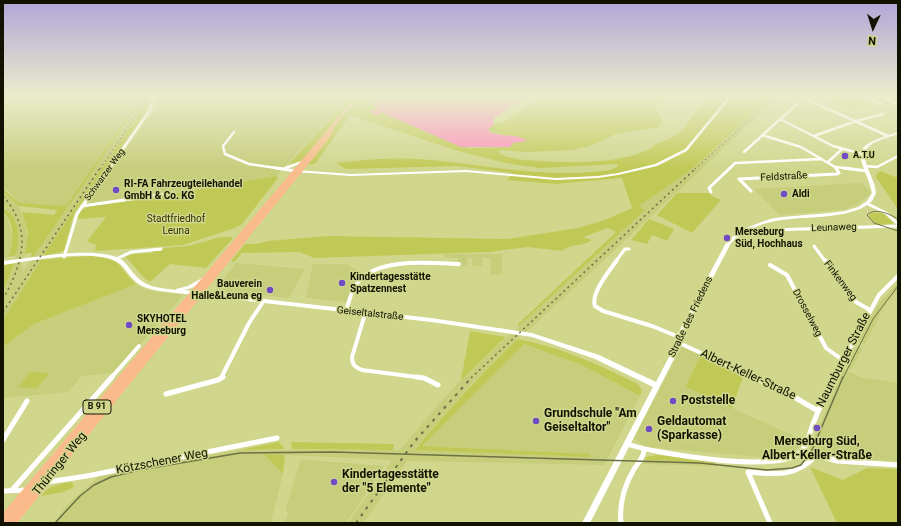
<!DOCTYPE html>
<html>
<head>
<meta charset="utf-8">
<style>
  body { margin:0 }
  #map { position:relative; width:901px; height:526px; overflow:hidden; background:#d0d78d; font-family:Roboto,sans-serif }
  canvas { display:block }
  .frame { position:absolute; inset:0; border:4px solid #111300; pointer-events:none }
  .north { position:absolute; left:853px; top:8px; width:40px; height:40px; -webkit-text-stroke:3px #d0d78d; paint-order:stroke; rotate:184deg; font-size:11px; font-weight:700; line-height:16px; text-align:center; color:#111300 }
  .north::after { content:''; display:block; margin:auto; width:14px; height:18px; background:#111300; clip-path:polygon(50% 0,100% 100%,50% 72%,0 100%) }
</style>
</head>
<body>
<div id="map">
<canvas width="901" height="526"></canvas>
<div class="frame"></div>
<div class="north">N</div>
</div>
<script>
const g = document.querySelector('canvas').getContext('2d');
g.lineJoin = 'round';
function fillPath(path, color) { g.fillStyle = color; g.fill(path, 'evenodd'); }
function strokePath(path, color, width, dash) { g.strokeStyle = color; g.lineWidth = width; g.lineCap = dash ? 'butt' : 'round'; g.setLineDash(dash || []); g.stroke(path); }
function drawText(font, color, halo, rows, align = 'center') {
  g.font = font + ' Roboto,sans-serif'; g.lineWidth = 3; g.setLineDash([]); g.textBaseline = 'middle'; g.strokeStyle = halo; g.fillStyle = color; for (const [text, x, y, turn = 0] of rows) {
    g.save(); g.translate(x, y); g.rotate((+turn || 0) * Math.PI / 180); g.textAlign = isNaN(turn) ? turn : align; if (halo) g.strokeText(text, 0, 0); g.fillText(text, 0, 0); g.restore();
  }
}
fillPath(new Path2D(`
  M3,96H142L66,206H61L18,203L9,191L3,188Z
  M144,96H151L44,255L3,320V291L14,267L18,235L13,217L8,211L3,209V191L19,206L25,221L28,244L21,266H23L22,273Z
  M164,96H348L338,111L276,176L139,200L84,208Z
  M772,96H780L531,328L517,338L518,339L474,381L443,415L415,449L590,456L589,454L421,446L524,344L582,365L640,396L604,465L407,461L364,523H348L392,460L265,454L283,474L271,523H54L66,506L98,477L131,469L239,450H400L429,415L461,380L645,210L638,206L692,169Z
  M861,183L869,190L870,194L859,203L846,209L780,215L754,189Z
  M3,213L8,221L13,239L9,257L3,259Z
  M445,254H502V274L491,275L490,258H482V266H473L472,258H467V267L458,266V258H445Z
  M236,263L305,269L289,298L215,290Z
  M313,264H346L362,273L347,302L306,298Z
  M898,282V290L884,307L865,344L858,342L877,306Z
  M136,284L146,290L183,295L122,366L114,373L82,376L68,392L3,398V347L34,324Z
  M857,346L863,348L851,370L846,367Z
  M682,347L700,355L686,387L801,439L798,448L778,457L769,458L645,447L634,438Z
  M844,369L860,377L898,383V461L848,459L815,452L809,449Z
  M302,460H307L384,466L346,523H285L288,514L286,508L300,462Z
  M644,460L716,463L717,466L642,464Z`), '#c6cd7b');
fillPath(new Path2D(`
  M142,96H144L34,256L30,258L32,253L25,254L28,232L22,212L54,215L57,210L19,206L3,191V189L19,203L66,206Z
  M151,96H153L151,103H148L146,112L141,114H145L74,213L64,251L43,256Z
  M348,96H378L373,104L379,111L371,110L372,113L380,115L381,112C390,114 419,127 425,132L469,148L510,147L513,143L526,141L488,131L489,128L494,124L506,121L546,96H664L656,108L662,121L659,127L616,134L590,146L572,150L526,152L499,150L500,154C513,160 528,160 542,161C576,163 615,164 648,150C652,149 654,144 658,143C665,140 669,140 676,135C691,125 696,105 710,96H772L692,169L639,206L645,210L519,326L518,324L616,232L608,228L583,237L592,240C582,247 571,243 562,251L527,247L489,252L314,258L300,252L242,253L234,262L231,261L245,244H256L268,241L328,236L507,239L578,228L605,220L632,208L622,178L556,184L507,180L513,173L458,166L346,169L336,163C367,159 399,157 431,160C491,166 550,179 610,170L617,167L618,164L539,168L506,163L454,150L350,115L315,164L288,165L338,111Z
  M824,96H852L872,105L850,108Z
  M880,171L898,178V209L875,176Z
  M276,176L278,178L275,182L242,224L235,228L183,245L95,251L96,245L87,241L106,217L77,219L81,210L91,206L139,200Z
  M677,193H709L712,196L721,200L692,233L657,215Z
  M3,209C21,215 19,241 16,255L9,257C12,245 15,232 9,220C7,215 3,214 3,209Z
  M873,213H883L894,223C885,226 874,226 869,215Z
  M649,219L674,229L667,241L652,235L647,244L631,240Z
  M221,237H230L233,238L206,268L170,264L150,282C139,276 135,264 125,257L134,254L152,253L154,251H161L163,248L188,246Z
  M88,256C123,256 115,265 136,284L34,324L3,347V320L41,260Z
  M15,263L3,291V264Z
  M470,331L506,337L461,380Z
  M518,339C561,347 599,365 638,384L642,390L640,396L582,365L524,344L422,446L590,454V457L415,450C447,410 481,374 518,339Z
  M700,355L743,377L732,408L686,387Z
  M30,372L49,373L37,388L18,387Z
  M279,442L285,449L239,450Z
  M291,442L394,444L393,450L292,449Z
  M264,454L285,455L283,474Z
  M656,455L712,460L716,463L644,460L647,457Z
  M810,467L843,480L867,468L898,469V523H837Z
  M72,482L74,487L63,492L41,496C49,485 59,484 72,482Z`), '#c1c956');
fillPath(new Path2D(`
  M378,96H530L495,117L493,120L494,124L488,130C494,138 516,132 527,141L513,143L510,147H461L381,112L380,115L372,113L369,110L379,111L373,104Z`), '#fe8fc0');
strokePath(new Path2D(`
  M866,96L882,104
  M880,96L898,104
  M806,99L888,136
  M780,119L833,146L862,154
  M234,132L223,146L225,154L249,164L283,169
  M762,135L801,147L835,167L852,169
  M814,136L856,121L883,114
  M744,152L798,103
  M828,162L842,149
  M864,166L877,167L898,156
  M835,167L836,169
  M285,168L302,162
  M109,169L150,110L154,96
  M729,169L735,163L822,159`), '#fff', 2.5);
strokePath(new Path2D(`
  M276,168L295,171
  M844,168L867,171
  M739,179L837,174L839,173L836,168
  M739,179L751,191
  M711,192L709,188L730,168
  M868,204L886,213L898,224
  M82,206L173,193
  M771,230L898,226
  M814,246L825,261
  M64,257L77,214L109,168
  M116,259L131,252L161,249
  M616,261L625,249H629`), '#fff', 3);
strokePath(new Path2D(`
  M617,260C610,270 590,294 595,306L603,311L652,326L679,337
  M825,260L856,302L870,310
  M770,265L787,275L826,348L844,361
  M346,311C349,302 351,290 358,282C379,257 430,263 459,264
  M365,314L352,357C352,365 355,367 362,370L424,378
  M677,342L756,378
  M111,378L139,346
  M221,378L249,323L263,302
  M834,378L879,295L898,276`), '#fff', 4);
strokePath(new Path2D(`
  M416,377L424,378L438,385
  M753,377L784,391L818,411
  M166,394L218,380L223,377
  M3,440L27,401
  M627,444C656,454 780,474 801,452C808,445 809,434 813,424C819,408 827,392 834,377
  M802,451L837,461L898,465
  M47,482L87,476L277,438
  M13,489L112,377
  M3,491L26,490
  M621,523C619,503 624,486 634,469C638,463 644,457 644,450
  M770,523L748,472C776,474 793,478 815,457`), '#fff', 5);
fillPath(new Path2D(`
  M729,96H732L687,151L657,166L618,175L598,178L556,180L466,172L351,176L296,172L294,171L296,170L351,174L466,170L556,178L598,176L618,173L655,164L685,149Z
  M898,132V134C890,137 878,140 872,144C858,153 869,169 873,181C875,185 875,189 876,193C874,196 873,201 870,203C848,221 799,215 771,222C756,225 743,233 731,243L682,337L676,355L590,523H582L653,387L595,359L532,337L431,322L159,291C150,289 140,287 134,280C127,274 124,265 115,261C90,249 31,261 3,265V261C33,258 91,246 119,258C128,263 131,272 138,278C148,288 163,288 176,290V289L188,286L202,278L205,280L204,281L192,288L184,290L431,318L532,333L599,355L656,382L670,355L676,337L727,241L737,233L748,227L770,219L782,217L829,213L845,211L858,207L867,201L872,193C870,183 866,175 863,166C861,161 860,155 862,150C865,141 889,135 898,132Z`), '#fff');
fillPath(new Path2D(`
  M356,96H360L332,129L334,130L327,141L17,523H7V522L6,523H3V513ZM326,137L324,139L200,290Z`), '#faba8c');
strokePath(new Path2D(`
  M898,219C889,214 876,207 867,215L874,223L898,231
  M843,378L873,319L898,286`), '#6d7144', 1);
strokePath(new Path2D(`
  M55,523L80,496L94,485L111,477L139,470L240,453L333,452L700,463L767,470L792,468L801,465L812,450L843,377`), '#6d7144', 1.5);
strokePath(new Path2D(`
  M100,169L149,96
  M695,169L776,96`), '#6d7144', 1, [1.5, 3]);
strokePath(new Path2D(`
  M3,196C33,230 23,263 3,299
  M3,312L100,168
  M471,378L696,168`), '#6d7144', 1.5, [2, 3.5]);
strokePath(new Path2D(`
  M356,523L414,442L472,377`), '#6d7144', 2, [3, 5.5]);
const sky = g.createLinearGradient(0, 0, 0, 170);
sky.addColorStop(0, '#b1a5d8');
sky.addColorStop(0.56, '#eaedcc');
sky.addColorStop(1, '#eaedcc00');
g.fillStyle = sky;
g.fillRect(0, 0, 901, 170);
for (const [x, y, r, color] of [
  [845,156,4,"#704bc4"],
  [116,190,4,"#704bc4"],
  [784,194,4,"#704bc4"],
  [727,238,4,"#704bc4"],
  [342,283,4,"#704bc4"],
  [270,290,4,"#704bc4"],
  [129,325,4,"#704bc4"],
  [673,401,4,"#704bc4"],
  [536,421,4,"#704bc4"],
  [817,428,4,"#704bc4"],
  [649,429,4,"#704bc4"],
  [334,482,4,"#704bc4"]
]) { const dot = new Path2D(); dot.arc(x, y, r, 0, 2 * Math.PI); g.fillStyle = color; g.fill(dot); strokePath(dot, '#d0d78d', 1.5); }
drawText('bold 9px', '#111300', '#d0d78d', [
  ["A.T.U",853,156]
], 'left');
drawText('9px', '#111300', '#d0d78d', [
  ["Schwarzer Weg",105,175,-54]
]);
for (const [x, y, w] of [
  [97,407,28]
]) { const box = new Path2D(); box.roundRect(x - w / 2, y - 7, w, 14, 3); g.fillStyle = '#d0d78d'; g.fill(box); strokePath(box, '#111300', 1); }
drawText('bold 9px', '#111300', null, [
  ["B 91",97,407]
]);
drawText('10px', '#111300', '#d0d78d', [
  ["Feldstraße",784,177,-3],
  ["Leunaweg",834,228,-2],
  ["Finkenweg",840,281,53],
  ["Drosselweg",807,313,62],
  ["Geiseltalstraße",370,314,6],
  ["Straße des Friedens",691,317,-64]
]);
drawText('bold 10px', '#111300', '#d0d78d', [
  ["RI-FA Fahrzeugteilehandel",124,184],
  ["GmbH & Co. KG",124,196],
  ["Aldi",792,194],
  ["Merseburg",735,232],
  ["Süd, Hochhaus",735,244],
  ["Kindertagesstätte",350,277],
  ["Spatzennest",350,289],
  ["Bauverein",262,284,"right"],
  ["Halle&Leuna eg",262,296,"right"],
  ["SKYHOTEL",137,319],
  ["Merseburg",137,331]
], 'left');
drawText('10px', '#303300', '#d0d78d', [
  ["Stadtfriedhof",176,219],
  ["Leuna",176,231]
]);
drawText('12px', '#111300', '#d0d78d', [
  ["Naumburger Straße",844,360,-63],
  ["Albert-Keller-Straße",748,375,25],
  ["Kötzschener Weg",162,462,-11],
  ["Thüringer Weg",60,464,-51]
]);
drawText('bold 12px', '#111300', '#d0d78d', [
  ["Poststelle",681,401],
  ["Grundschule \"Am",544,414],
  ["Geiseltaltor\"",544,428],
  ["Geldautomat",657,422],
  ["(Sparkasse)",657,436],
  ["Merseburg Süd,",817,442,"center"],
  ["Albert-Keller-Straße",817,456,"center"],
  ["Kindertagesstätte",342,475],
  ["der \"5 Elemente\"",342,489]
], 'left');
</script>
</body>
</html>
